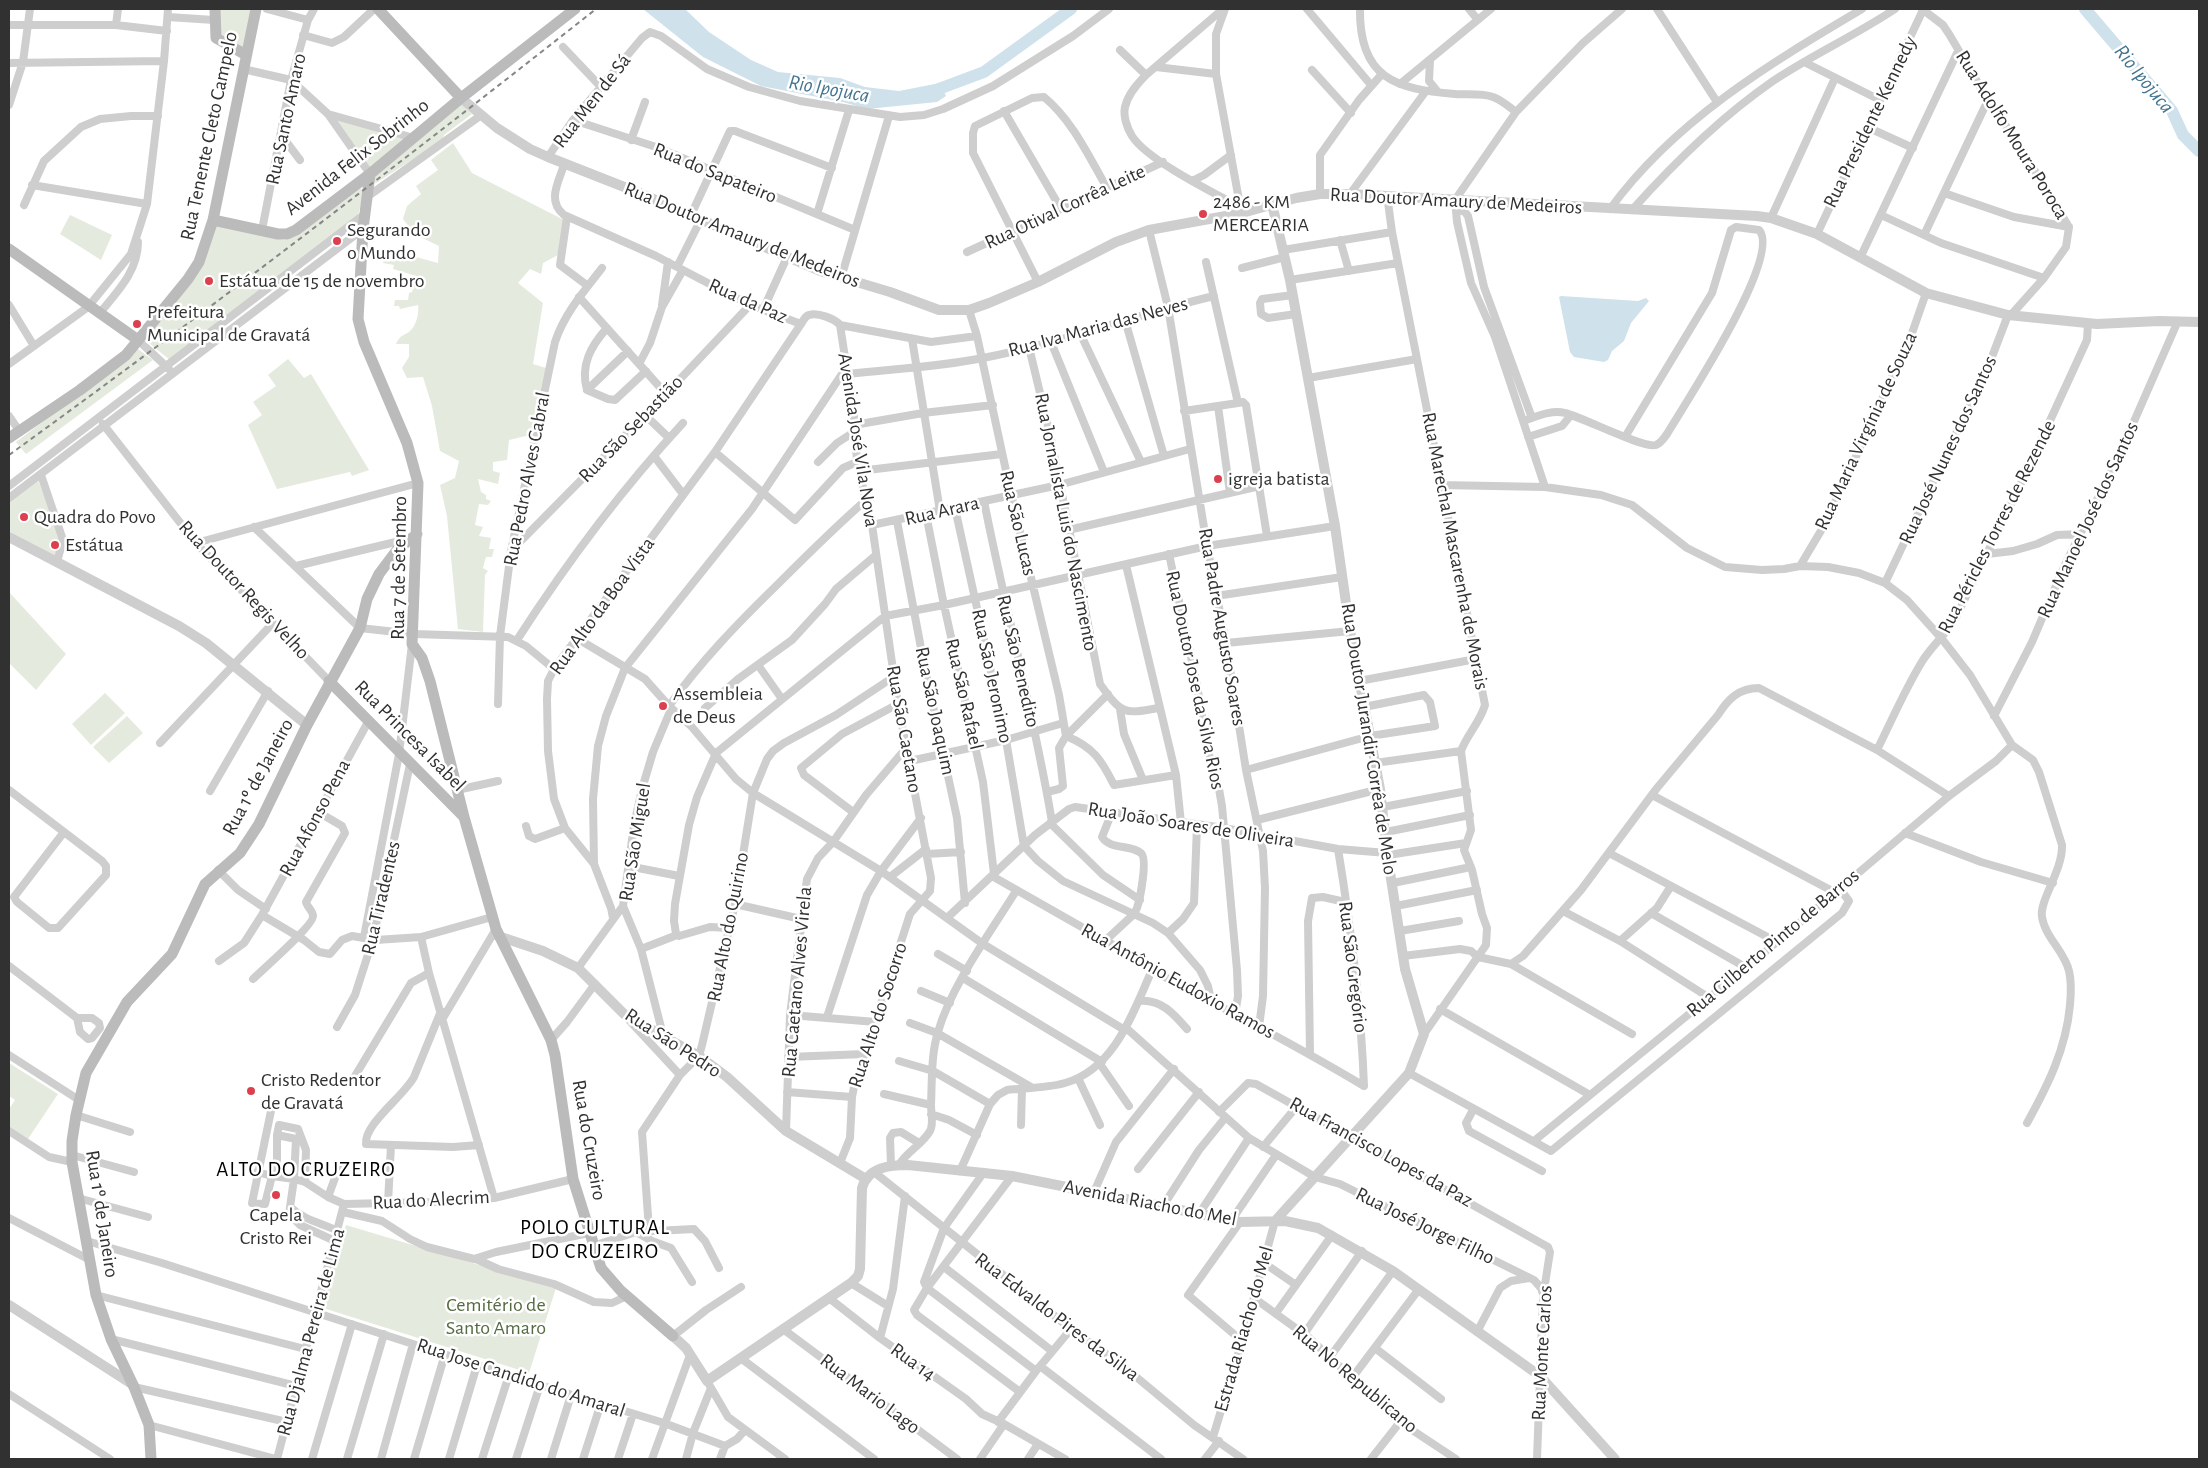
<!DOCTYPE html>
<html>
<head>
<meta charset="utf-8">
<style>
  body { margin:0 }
  #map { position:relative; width:2208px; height:1468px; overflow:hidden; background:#fff; font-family:"Alegreya Sans",sans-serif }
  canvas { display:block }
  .frame { position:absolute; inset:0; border:10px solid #313131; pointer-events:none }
</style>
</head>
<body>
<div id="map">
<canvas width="2208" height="1468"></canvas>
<div class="frame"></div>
</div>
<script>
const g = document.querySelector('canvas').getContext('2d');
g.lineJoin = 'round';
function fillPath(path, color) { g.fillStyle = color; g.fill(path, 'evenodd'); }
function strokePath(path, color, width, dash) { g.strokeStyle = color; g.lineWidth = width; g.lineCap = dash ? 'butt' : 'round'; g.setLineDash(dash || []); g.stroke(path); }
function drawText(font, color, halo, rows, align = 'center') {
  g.font = font + ' "Alegreya Sans",sans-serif'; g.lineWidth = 5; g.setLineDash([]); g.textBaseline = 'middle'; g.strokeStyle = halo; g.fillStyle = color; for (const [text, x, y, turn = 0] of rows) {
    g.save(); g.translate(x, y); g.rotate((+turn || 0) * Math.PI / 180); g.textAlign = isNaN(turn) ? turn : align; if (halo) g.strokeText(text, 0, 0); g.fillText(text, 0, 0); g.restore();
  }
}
fillPath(new Path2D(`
  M219,9H251L243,49L220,37Z
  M460,103L472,114L444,135L443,140L376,183L373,182L372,179Z
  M335,118L407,139L370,169Z
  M453,143L472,173L564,220L558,255L543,263L541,274L530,269L518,283L543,303L533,364L546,368L530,435L509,440L507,460L493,462V471L500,473L498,484L478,479L481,492L486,495V499L491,501L488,505L479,504L475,525L483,527L479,536L491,538L489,549H494L492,557H486L483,568L488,571L485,575L483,632L458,629L447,516L440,485L455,478L459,461L440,451L432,406L423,377L407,378L402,368L409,357V344H396C401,333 404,337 411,330C417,324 419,312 418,305L400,309L399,306H394L395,300H408L409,293L412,292L416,276L393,269L394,265L383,263L387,249L438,263L439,246L414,234L403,219L407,206L421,194L416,186L438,170L431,160Z
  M360,188L364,193L358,215L170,360L144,339L217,225L285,240Z
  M70,215L112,235L101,260L60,234Z
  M138,349L153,360L26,454L16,442Z
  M288,359L304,378L311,374L369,470L352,476L350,472L277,489L248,425L262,415L253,402L276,386L268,375Z
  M38,480L60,537L55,556L9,531V501Z
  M9,592L66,654L36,690L9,663Z
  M105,693L125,713L91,745L72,724Z
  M127,716L143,733L109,763L93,747Z
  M9,1063L58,1094L28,1139L9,1127V1109L15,1100L9,1096Z
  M346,1225L556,1288L529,1373L320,1307Z`), '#e5eade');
fillPath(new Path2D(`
  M643,9H685L709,32L751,60L778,72L840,78L865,87L899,91L940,83L946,96L937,102L867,109L843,102L761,86L703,57Z
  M1561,296L1638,301L1646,298L1649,301L1631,323L1624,341L1612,351L1608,360L1604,362L1574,357L1570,352L1559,297Z`), '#cfe1eb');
strokePath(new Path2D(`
  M2085,9L2172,111L2183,135L2199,151
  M928,93L984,72L1071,9`), '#cfe1eb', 12);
strokePath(new Path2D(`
  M267,9L308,20
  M1223,9L1146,75C1137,84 1128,94 1125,107C1123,116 1127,128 1132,136C1147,160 1214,193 1240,207
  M1225,9L1216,34V74L1241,211
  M1307,9L1371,85
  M1360,9C1359,78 1395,89 1455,94C1467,95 1482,93 1493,97C1502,100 1509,107 1516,112
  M1469,9L1478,20
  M1657,9L1717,102
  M1922,9L1943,25L1949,34L1988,100L2018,143L2069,227L2066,247L2044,278L2011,315
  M168,17L214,20
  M9,25H116L167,31
  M116,25L118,9
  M303,35L332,43L344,37L374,9
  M563,47L601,87
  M1120,50L1146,75
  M1430,60L1429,81L1438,92
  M9,63L164,61
  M1806,63L1880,100
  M1156,67L1216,74
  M243,69L291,80L328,114L370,174
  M1312,70L1351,113
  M1400,84L1491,9
  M9,105L23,62L30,9
  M1004,111L1061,209
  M328,114L414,138
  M573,120L656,147L855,230
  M1867,127L1913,148
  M282,136L300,160
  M631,140L645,102
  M548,157L573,120L642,38L650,32L661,36L707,69L749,87L800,101L900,117L924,115L943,109L993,86L1073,36L1109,9
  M564,165C558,183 547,201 564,215L656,256L750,305L801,324C803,321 805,316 809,315C818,312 835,319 840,325L931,342L977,336
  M1192,181L1204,175L1231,155
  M32,185L147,204
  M1944,193L2014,217L2069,227
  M1320,194V155L1359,100L1382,74
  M1350,194L1426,91
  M1387,195L1392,232L1485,705C1480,722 1467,735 1461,751L1471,830L1464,850L1472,870L1482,914L1487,928L1486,945L1424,1034
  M367,197L480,116
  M24,205L44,161L81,127L100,119L131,116H158
  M1456,209L1465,212L1468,216L1484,287L1532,418
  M1610,209C1674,121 1769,64 1862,9
  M1632,210C1674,163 1721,117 1773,81C1812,55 1856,35 1895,9
  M817,214L849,110
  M691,215L730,131H735L832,168
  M1881,215L1941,243L2044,278
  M567,217L560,265L588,286
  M1771,218L1835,78
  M262,230L291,80L308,20L314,9
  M1149,230L1168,307L1207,546L1226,643L1246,770L1263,851L1265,888L1263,996L1259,1027
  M1817,234L1923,10
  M1924,235L1988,100
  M1340,240L1349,271
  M1283,250L1392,232
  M967,252L1163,162
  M1861,256L1958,51
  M1206,262L1238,403L1243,402L1246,405L1267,536
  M677,267L701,219
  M1242,268L1285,257
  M841,278L889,116
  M1290,280L1398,263
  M1038,282L973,153V133L975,126L1032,98L1044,97C1073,121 1089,157 1107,188
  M1293,295L1262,299L1260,303L1261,314L1268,318L1296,314
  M579,297L666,394
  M9,305L34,346
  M662,305L668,262
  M763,310L787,257
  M969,310L977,336L1011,494L1059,695L1066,736
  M99,314C116,293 138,272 138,242
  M1125,320L1164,456
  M840,325L854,416L857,462L872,525L898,704L931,878L930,891L910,914L854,1087L852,1097L850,1138L840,1163
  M1080,333L1141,462
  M912,339L940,511
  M138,340L169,369
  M1051,342L1104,472
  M1029,347L1051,439L1100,684C1121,713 1123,715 1158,708
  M9,364L88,307L131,254L147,204L164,61L168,9
  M639,364L650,343L662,307L683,270
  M847,374C892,369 939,367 983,358C1062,343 1137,314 1214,296
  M1308,378L1417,359
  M587,390L608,399L615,400L646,371
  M587,390C580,365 591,346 607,328
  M587,390L628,351
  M1218,406L1230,493
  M1184,411L1238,403
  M645,415L669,438
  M9,416L20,432
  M1523,421C1535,417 1552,409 1565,413C1582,417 1644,449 1656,445C1661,443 1664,438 1667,434C1684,405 1783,256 1759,230L1736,227L1731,230L1712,293L1625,437
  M103,424L196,543L329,681
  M854,425L923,413L993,405
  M1528,437L1562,426L1571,415
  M715,452L795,520L843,468L857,462
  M654,456L683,494
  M818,462L837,443L854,432
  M859,471L1002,454
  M41,475L63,540L57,562
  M1441,485L1545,487L1601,495L1632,505L1687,548L1725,567L1762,570L1784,569L1800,566L1828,567L1859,573L1885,583L1907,600L1942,639L1970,675L2012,745L2033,760L2039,772L2062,845C2063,870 2039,901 2042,917C2045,937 2065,952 2069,971C2072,983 2071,994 2070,1005C2066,1049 2048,1085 2027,1123
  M9,486L365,214
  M1545,487L1495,337L1471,283L1457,222L1455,200L1516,112L1583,43L1622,9
  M9,498L363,229
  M984,501C1005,608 1034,714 1052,822
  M955,508L1006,740L1024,846L1038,861L1063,881L1153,923L1168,933L1200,970L1208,986L1212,1004
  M926,514L944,605L983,782L994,874
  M897,521L924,664L957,818L965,903
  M872,525L1059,485L1190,449
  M254,527L360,628L414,634L508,637L526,646L554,669
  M1068,530L1260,486
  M196,543L418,483
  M511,551L666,394L750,305
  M1169,554L1197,685L1207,747L1219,789L1222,806L1237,970L1238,996L1235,1014
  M1987,554L2013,551L2037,544L2057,535L2081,534
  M1126,565L1176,775L1181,823
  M296,566L408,539
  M1800,566L1825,524L1911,336L1926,293
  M1885,583L1990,362L2008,315
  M1216,596L1342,577
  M578,639L645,679L669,706L691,726L736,779L753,793L881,871L983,944L1123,1029
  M517,640C566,564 622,489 683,423
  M1226,643L1350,631
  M758,665L782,699
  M1359,681L1476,659
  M498,704L500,636L511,551L555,342C564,314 584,291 602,268
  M669,706C700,662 739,622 778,584C807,555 835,527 866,500
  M705,708L738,679L792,640L825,604L836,589L876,555
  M1120,709L1124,734L1143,780
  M1994,716L2032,642L2063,569L2121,451L2178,321
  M368,722L262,915L304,940L319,952L330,954L342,940L352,936L376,940L421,937L492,917
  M1066,736C1093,747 1101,759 1114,785L1176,775
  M160,743L273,623
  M1877,750C1892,720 1905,689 1923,660C1933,645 1947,633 1956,617L2026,473L2087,340L2088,323
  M910,761L1006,740L1063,723
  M1375,763L1461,751
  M1246,770L1370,736L1435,726L1430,702L1424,695L1364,707
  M9,790L102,861L106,866V875L58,928H49L17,902L14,897L64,832
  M457,790L498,781
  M210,791L268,691
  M1047,792L1059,789L1063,786L1059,748L1066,736L1108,694
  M1652,795L1836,893
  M1383,807L1467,791
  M853,812L804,775L801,768L842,734L898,704
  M1257,820L1380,789
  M1050,823L1103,875L1140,900
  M526,826L529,836L535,839L565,828
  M1386,832L1470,815
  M1905,833L1981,862L2053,883
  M1338,849C1351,928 1361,1006 1364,1086
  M1609,853L1777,942
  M927,854L961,852
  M1388,855L1466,843
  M594,864L593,799L598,746L606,716L625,668L752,509L846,368
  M628,866L679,876
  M218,870L238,890L266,909
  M992,876L1131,955C1164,979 1201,997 1237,1015C1280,1038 1322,1061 1364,1086
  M890,877L926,849
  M1393,883L1471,867
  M735,904L801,919
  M1396,906L1477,890
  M1563,911L1620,941L1708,997
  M1651,913L1745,967
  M613,918L611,908L594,864L565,828L554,799L548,751L547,699L548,681L554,669L715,452L801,324
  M947,918L1035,835L1069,809L1075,807L1224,828L1338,849L1387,853
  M729,928L710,927L679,936L676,934L674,921L675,904L689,825L697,797L716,753L885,616L944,605L1207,546L1335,526
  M1400,931L1459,921
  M1168,933L1183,919L1194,903L1197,826
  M364,937L399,754L412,644
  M421,937L429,973L494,1198
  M1106,940L1134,914L1137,908C1140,899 1148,859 1141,853C1130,844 1110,850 1102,837L1112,812
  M1620,941L1657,908L1671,886
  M641,949L677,935
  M938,954L967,971
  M1403,956L1460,949L1471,951L1478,957L1511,964L1632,1034
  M219,961L244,943L262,915
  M1511,964L1523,956L1581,890L1657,788L1718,715C1728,699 1739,688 1759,688L1877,750L1949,796
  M9,966L77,1018H92L99,1023L100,1028L92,1038L88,1039L80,1032L77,1018
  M578,968L623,906
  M963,978L1102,1062
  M253,979C262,970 314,925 313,916C313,911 307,907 306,902L345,833L342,826L318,812
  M921,991L950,1003
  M1139,1001C1161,999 1173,1013 1187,1029
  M1440,1009L1590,1095
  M441,1011L414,1077C404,1096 364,1124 366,1144L453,1147L479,1145
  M790,1015L876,1022
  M827,1017L867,895L881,871L921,818
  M443,1018L496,929
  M628,1019L680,1075
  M910,1023L937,1033L1031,1087
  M337,1027L355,995L373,939L410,764
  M1125,1027L1249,1138L1315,1177L1340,1184L1534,1280L1541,1288L1543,1294
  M663,1035L641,949L623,906L634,825L642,789L653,752L671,709
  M551,1040L567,1022L595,984
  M1310,1054L1308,921L1312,898L1323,897L1345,902
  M9,1055L79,1100
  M788,1057L865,1054
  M899,1061L933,1071L990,1104
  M1100,1064L1129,1106
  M1409,1073L1551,1151L1842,913L1849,901L1840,889
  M1078,1078L1100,1125
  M352,1081L411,983L429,973
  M787,1092L852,1097
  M884,1094L931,1105
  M1473,1110L1466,1123L1469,1131L1542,1171
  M1219,1112L1248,1083L1256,1084L1548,1247L1550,1252L1543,1297L1537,1459
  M931,1114L949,1120L977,1135
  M76,1115L130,1132
  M1021,1125L1022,1088
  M9,1131L49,1157L72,1162
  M786,1131L790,1015L807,879L818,858L833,842L866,795L907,747
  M277,1135L296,1139L294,1179L272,1176L277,1169Z
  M277,1135L279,1125L298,1129L306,1150L305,1182
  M1534,1141L1777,942L1949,796L1996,761L2012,745
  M1263,1147L1297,1106
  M72,1155L134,1172
  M891,1165L890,1138L893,1133L901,1132L919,1143
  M899,1165C907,1151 922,1145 930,1131C934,1124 931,1113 931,1105C932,1082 931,1054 938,1032C951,986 990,933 1016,891
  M1138,1169L1199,1092
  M960,1171L990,1104L998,1095L1007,1090C1026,1088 1047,1088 1065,1083C1115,1069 1133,1012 1152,970
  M257,1172L272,1176L265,1204L252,1203L272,1106
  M874,1172L1071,1329L1123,1366L1194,1425L1243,1459
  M984,1172L944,1228L924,1282L927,1288L1036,1371
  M1012,1176L927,1288L914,1310L917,1315L1020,1392
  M1094,1192L1116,1142L1174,1069
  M328,1197L339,1167
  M78,1198L148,1217
  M388,1203L391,1145
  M1163,1206L1199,1150L1225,1118
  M290,1207L289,1214L300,1225L335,1241
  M343,1212L382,1221L410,1239L427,1247L474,1259L496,1252L589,1233
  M1199,1214L1249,1138
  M9,1218L90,1260
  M1231,1221L1276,1155
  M1240,1222L1188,1295L1242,1341
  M649,1230L642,1132L680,1075L699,1056L702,1045L735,904L753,793L767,759L773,751L784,743L836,715L895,676
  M338,1231C321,1223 304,1220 290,1207L294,1179L305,1182L328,1197L344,1204L433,1202L494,1198L573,1179
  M636,1232L652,1241L671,1248L692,1282
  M87,1241L162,1263L540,1385L664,1423L725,1446
  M593,1246L636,1232L694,1229L705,1241L719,1268
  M476,1259L498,1269L554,1284L594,1302L612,1303L627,1296
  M1264,1263L1296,1285
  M944,1267L1052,1351
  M851,1283L888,1306
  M96,1295L305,1349
  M829,1298L880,1338L966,1399L982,1414L1004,1424L1065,1459
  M1254,1298L1308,1337L1400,1422L1456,1459
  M1276,1313L1332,1235
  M783,1329L957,1459
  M1477,1332L1500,1288L1511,1281L1529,1278
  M1304,1334L1362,1251
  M673,1336L706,1310L741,1287
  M880,1338L893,1289L905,1196
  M111,1339L296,1386
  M1375,1348L1441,1399
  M1330,1357L1393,1271
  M742,1359L874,1459
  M1040,1366L1161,1459
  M1352,1378L1419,1289
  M707,1381L728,1417L785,1459
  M134,1387L287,1422
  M9,1394L110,1459
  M998,1422L1036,1371L1071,1329
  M149,1425L276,1459
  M1213,1437L1242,1341L1275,1221
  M725,1446L737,1439L745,1430
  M277,1459L344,1204
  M312,1459L352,1324
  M347,1459L384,1334
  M381,1459L413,1344
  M414,1459L445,1354
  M449,1459L477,1365
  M482,1459L509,1375
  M516,1459L540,1385
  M551,1459L571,1395
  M583,1459L601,1403
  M618,1459L633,1414
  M652,1459L690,1355
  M686,1459L693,1433L711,1388
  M720,1459L725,1446
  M980,1459L1004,1424
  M1028,1459L1038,1444
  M1205,1459L1219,1441
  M1371,1459L1400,1422`), '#cecece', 8);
strokePath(new Path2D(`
  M461,98L497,128L530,149L548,157L642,194L820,271L890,292L939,310H969L989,303L1038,282L1116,242L1149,230L1242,213L1296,198L1320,194H1350L1757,216L1771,218L1817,234L1926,293L2008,315L2097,324L2159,321L2199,322
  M1272,204L1290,280L1335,526L1350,631L1380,789L1387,853L1405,969L1424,1034L1409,1073L1275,1221
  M9,537L179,626L206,643L307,725
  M498,936L543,951L578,968L624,1014L699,1056L727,1077L786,1131L866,1179
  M9,1305L132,1384
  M673,1336L686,1348L707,1381L851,1283L858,1276L860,1269L862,1188C868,1167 890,1165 908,1165L1012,1176L1240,1222L1285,1221L1318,1228L1393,1271L1540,1376L1615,1459`), '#cecece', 10);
strokePath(new Path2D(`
  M215,9L216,38L246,55
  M378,9L461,98
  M370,174L363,229L358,319L364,342L407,443L418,483L412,644L422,658L430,681L464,817L496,929L551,1040L555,1055L573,1179L601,1268L621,1291L673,1336
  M213,220L278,234H287L296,230L370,174L461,98L575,9
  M9,249L138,340
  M9,438L80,390L126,355L188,279L199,262L213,220L256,9
  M329,681L463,816
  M151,1459L149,1425L134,1387L111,1339L96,1295L72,1162V1141L76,1115L86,1073L127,1002L172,954L205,884L240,853L259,824L307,725L360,628L367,599L379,574L397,550L417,534`), '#bbb', 11);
strokePath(new Path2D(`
  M9,455C208,311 403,161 596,9`), '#868686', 2, [5, 4]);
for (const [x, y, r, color] of [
  [1203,214,5,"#dc404e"],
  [337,241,5,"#dc404e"],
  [209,281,5,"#dc404e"],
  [137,324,5,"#dc404e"],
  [1218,479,5,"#dc404e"],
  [24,517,5,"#dc404e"],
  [55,545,5,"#dc404e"],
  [663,706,5,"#dc404e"],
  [251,1091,5,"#dc404e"],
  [276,1195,5,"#dc404e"]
]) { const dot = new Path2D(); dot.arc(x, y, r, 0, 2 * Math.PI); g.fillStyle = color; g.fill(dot); strokePath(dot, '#fff', 2); }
drawText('20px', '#313131', '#fff', [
  ["Rua Men de Sá",592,101,-52],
  ["Rua Santo Amaro",286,119,-78],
  ["Rua Presidente Kennedy",1870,122,-64],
  ["Rua Adolfo Moura Poroca",2012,135,58],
  ["Rua Tenente Cleto Campelo",209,136,-78],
  ["Avenida Felix Sobrinho",357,157,-38],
  ["Rua do Sapateiro",715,173,22],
  ["Rua Doutor Amaury de Medeiros",1456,201,3],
  ["Rua Otival Corrêa Leite",1065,207,-25],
  ["Rua Doutor Amaury de Medeiros",742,235,22],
  ["Rua da Paz",748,301,24],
  ["Rua Iva Maria das Neves",1098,327,-15],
  ["Rua São Sebastião",631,429,-46],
  ["Rua Maria Virgínia de Souza",1866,431,-65],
  ["Avenida José Vila Nova",858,440,81],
  ["Rua José Nunes dos Santos",1948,450,-65],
  ["Rua Pedro Alves Cabral",527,479,-79],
  ["Rua Arara",942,511,-13],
  ["Rua Manoel José dos Santos",2088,520,-65],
  ["Rua Jornalista Luis do Nascimento",1066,522,79],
  ["Rua São Lucas",1018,523,77],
  ["Rua Péricles Torres de Rezende",1997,527,-63],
  ["Rua Marechal Mascarenha de Morais",1455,551,79],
  ["Rua 7 de Setembro",399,568,-89],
  ["Rua Doutor Regis Velho",244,590,47],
  ["Rua Alto da Boa Vista",602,606,-54],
  ["Rua Padre Augusto Soares",1222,627,80],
  ["Rua São Benedito",1018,661,77],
  ["Rua São Jeronimo",992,676,78],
  ["Rua Doutor Jose da Silva Rios",1195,680,78],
  ["Rua São Rafael",964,694,77],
  ["Rua São Joaquim",935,711,78],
  ["Rua São Caetano",904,729,80],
  ["Rua Princesa Isabel",410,736,45],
  ["Rua Doutor Jurandir Corrêa de Melo",1369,739,81],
  ["Rua 1º de Janeiro",258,777,-62],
  ["Rua Afonso Pena",315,818,-62],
  ["Rua João Soares de Oliveira",1191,825,9],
  ["Rua São Miguel",635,842,-81],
  ["Rua Tiradentes",381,898,-77],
  ["Rua Alto do Quirino",728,927,-79],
  ["Rua Gilberto Pinto de Barros",1773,943,-40],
  ["Rua São Gregório",1353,967,83],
  ["Rua Antônio Eudoxio Ramos",1178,981,29],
  ["Rua Caetano Alves Virela",797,982,-85],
  ["Rua Alto do Socorro",878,1015,-72],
  ["Rua São Pedro",673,1043,33],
  ["Rua do Cruzeiro",589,1140,80],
  ["Rua Francisco Lopes da Paz",1381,1152,29],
  ["Rua do Alecrim",431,1200,-3],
  ["Avenida Riacho do Mel",1150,1203,11],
  ["Rua 1º de Janeiro",102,1214,81],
  ["Rua José Jorge Filho",1425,1226,26],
  ["Rua Edvaldo Pires da Silva",1057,1317,37],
  ["Estrada Riacho do Mel",1244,1329,-74],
  ["Rua Djalma Pereira de Lima",311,1332,-75],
  ["Rua Monte Carlos",1542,1353,-87],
  ["Rua 14",913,1362,36],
  ["Rua Jose Candido do Amaral",521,1378,18],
  ["Rua No Republicano",1355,1379,40],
  ["Rua Mario Lago",870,1394,37]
]);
drawText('20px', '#313131', '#fff', [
  ["2486 - KM",1213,202],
  ["MERCEARIA",1213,225],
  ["Segurando",347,230],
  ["o Mundo",347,253],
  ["Estátua de 15 de novembro",219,281],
  ["Prefeitura",147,312],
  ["Municipal de Gravatá",147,335],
  ["igreja batista",1228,479],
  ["Quadra do Povo",34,517],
  ["Estátua",65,545],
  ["Assembleia",673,694],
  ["de Deus",673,717],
  ["Cristo Redentor",261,1080],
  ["de Gravatá",261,1103],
  ["Capela",276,1215,"center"],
  ["Cristo Rei",276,1238,"center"]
], 'left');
drawText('20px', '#556b41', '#fff', [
  ["Cemitério de",496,1305],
  ["Santo Amaro",496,1328]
]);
drawText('italic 21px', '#437490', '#fff', [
  ["Rio Ipojuca",2144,79,51],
  ["Rio Ipojuca",829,89,10]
]);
g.letterSpacing = '1px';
drawText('21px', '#000', '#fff', [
  ["ALTO DO CRUZEIRO",306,1170],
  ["POLO CULTURAL",595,1228],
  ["DO CRUZEIRO",595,1252]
]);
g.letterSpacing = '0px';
</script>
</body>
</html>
